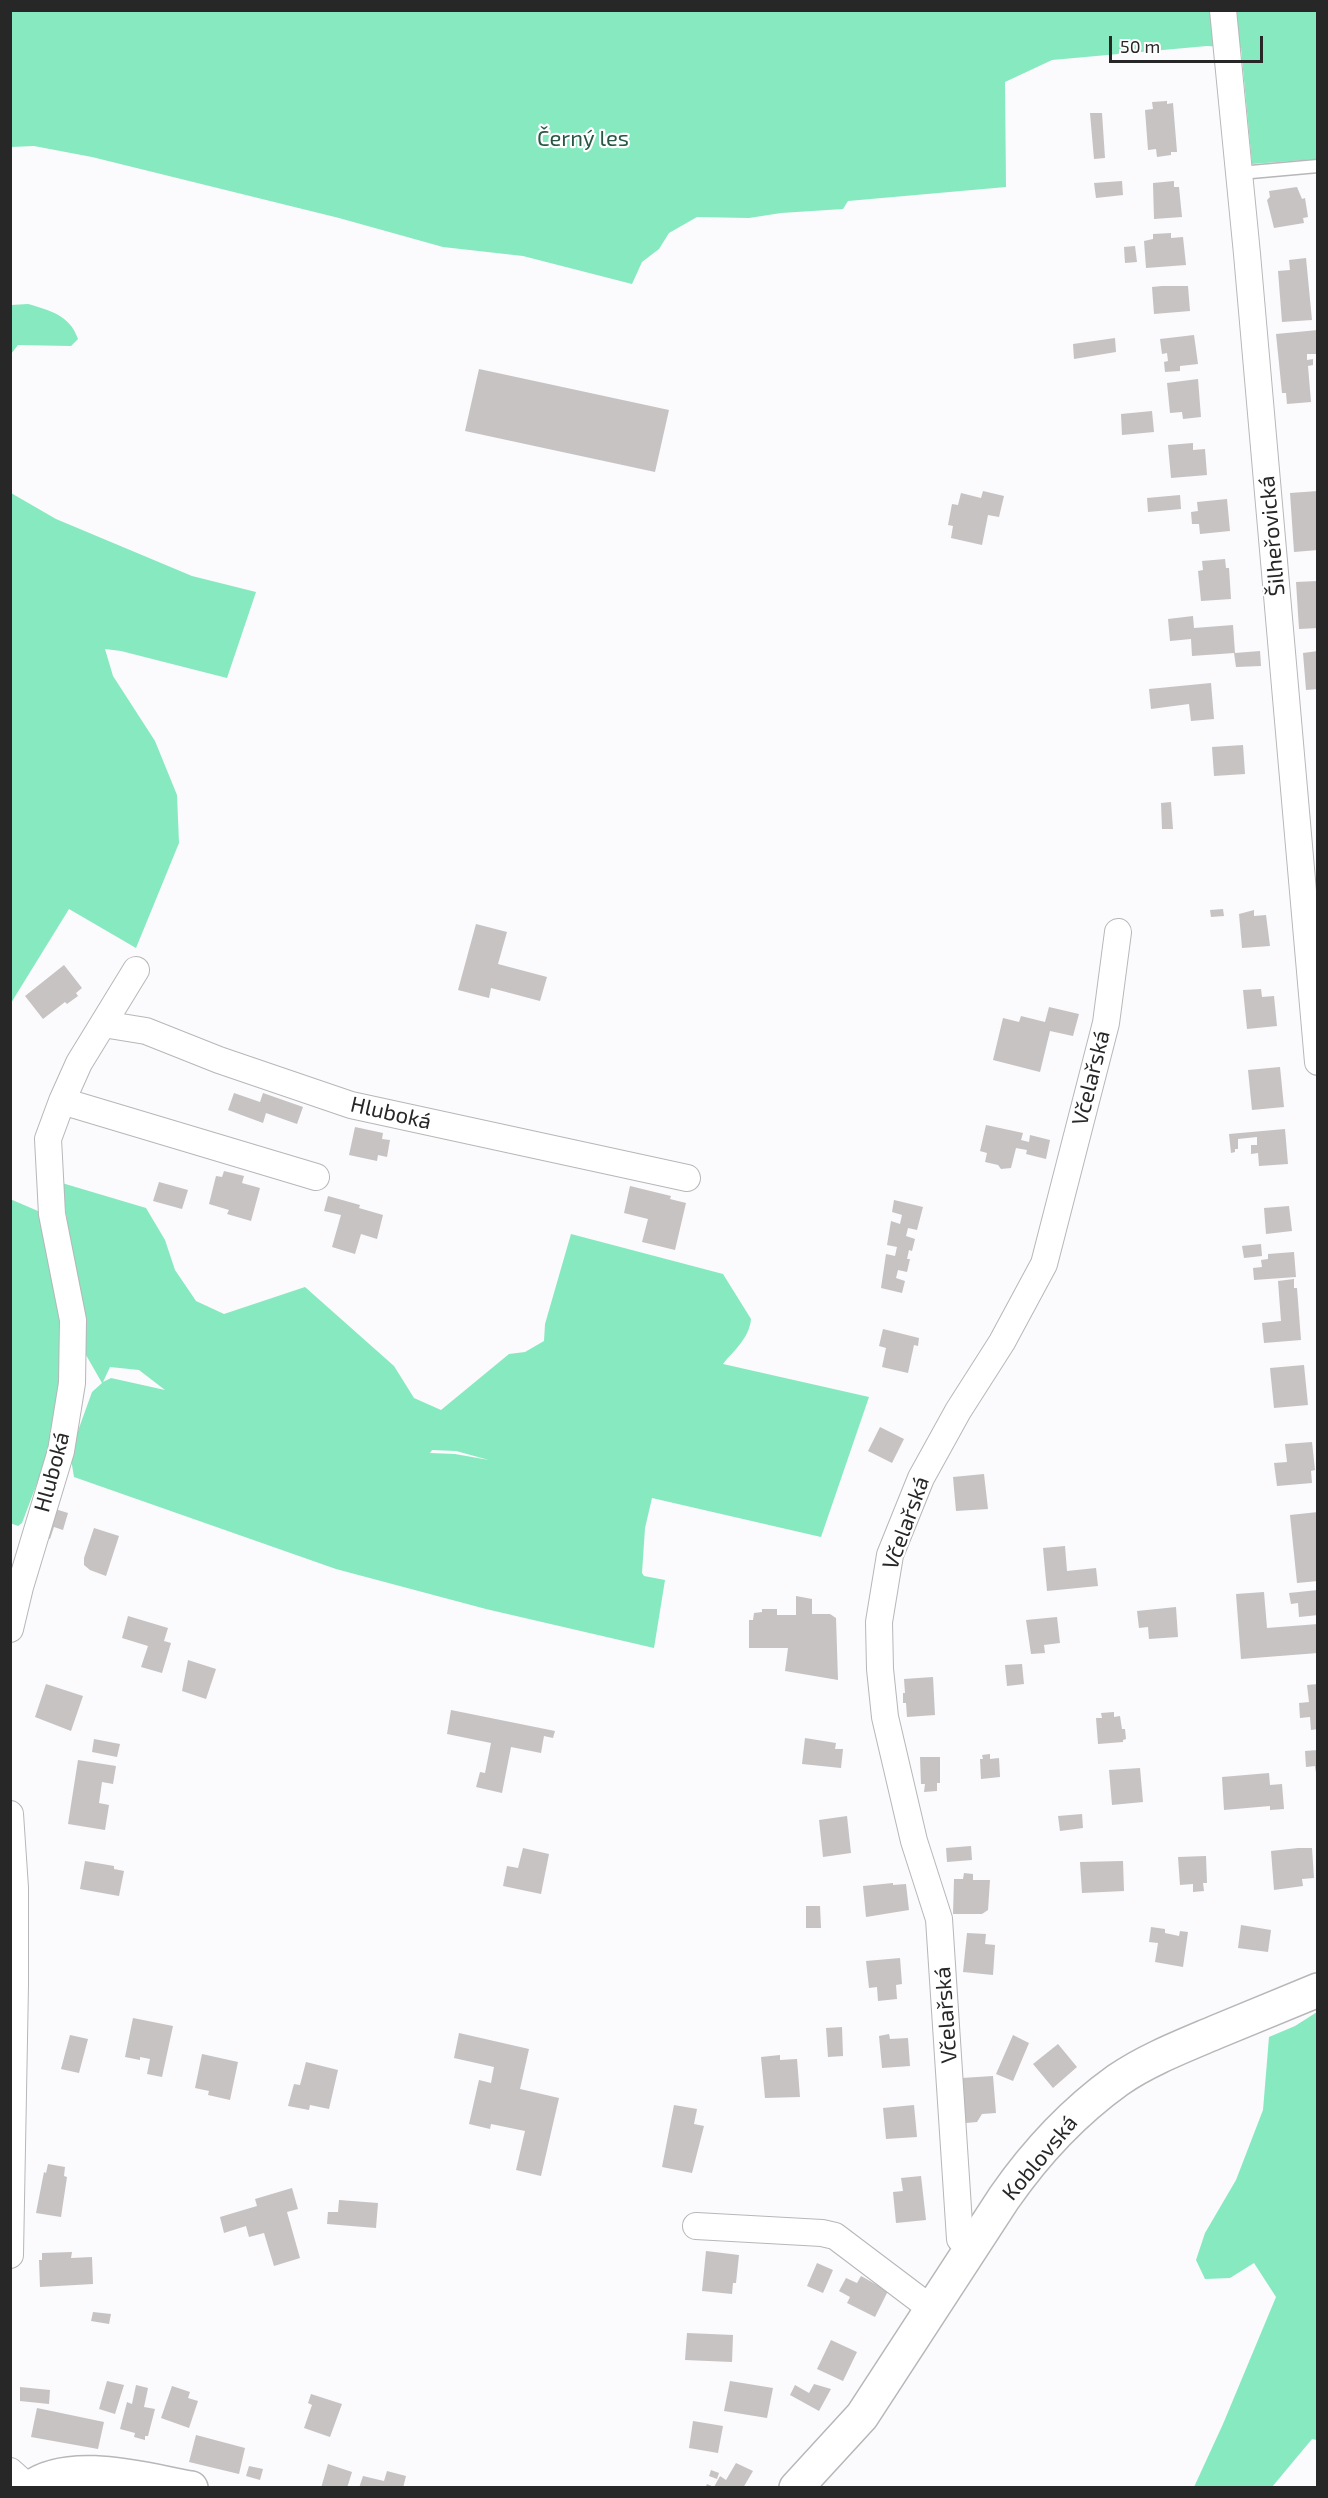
<!DOCTYPE html>
<html>
<head>
<meta charset="utf-8">
<style>
  body { margin:0 }
  #map { position:relative; width:1328px; height:2498px; overflow:hidden; background:#fbfafd; font-family:"Exo 2",sans-serif }
  canvas { display:block }
  .frame { position:absolute; inset:0; border:12px solid #282728; pointer-events:none }
  .scale { position:absolute; left:1109px; top:36px; width:154px; height:27px; box-sizing:border-box; border:3px solid #282728; border-top:0; padding-left:8px; font-size:18px; line-height:21px; white-space:nowrap; color:#282728; -webkit-text-stroke:4px #fff; paint-order:stroke }
</style>
</head>
<body>
<div id="map">
<canvas width="1328" height="2498"></canvas>
<div class="frame"></div>
<div class="scale">50 m</div>
</div>
<script>
const g = document.querySelector('canvas').getContext('2d');
g.lineJoin = 'round';
function fillPath(path, color) { g.fillStyle = color; g.fill(path, 'evenodd'); }
function strokePath(path, color, width, dash) { g.strokeStyle = color; g.lineWidth = width; g.lineCap = dash ? 'butt' : 'round'; g.setLineDash(dash || []); g.stroke(path); }
function drawText(font, color, halo, rows, align = 'center') {
  g.font = font + ' "Exo 2",sans-serif'; g.lineWidth = 4.5; g.setLineDash([]); g.textBaseline = 'middle'; g.strokeStyle = halo; g.fillStyle = color; for (const [text, x, y, turn = 0] of rows) {
    g.save(); g.translate(x, y); g.rotate((+turn || 0) * Math.PI / 180); g.textAlign = isNaN(turn) ? turn : align; if (halo) g.strokeText(text, 0, 0); g.fillText(text, 0, 0); g.restore();
  }
}
fillPath(new Path2D(`
  M11,11H1317V159L1252,164L1241,48L1207,46L1052,60L1005,82L1006,187L848,201L843,209L781,213L749,218L697,217L669,233L659,249L642,262L632,284L523,256L443,247L339,218L92,157L34,146L11,147Z
  M28,304C49,310 70,315 78,339L71,346L18,345L11,354V305Z
  M11,493L56,519L192,576L256,592L227,678L121,651L105,649L113,676L155,741L177,795L179,843L136,948L69,909L11,1003Z
  M62,1183L146,1208L165,1240L175,1270L196,1301L224,1314L305,1287L394,1366L414,1398L441,1410L509,1354L525,1352L544,1341L545,1324L571,1234L723,1274L751,1319C749,1339 734,1350 723,1364L869,1397L821,1537L652,1498L645,1528L642,1573L644,1576L665,1580L654,1648L486,1609L336,1569L74,1477L70,1453L92,1392L102,1383L78,1341L79,1312ZM110,1367L139,1370L165,1390L111,1378L103,1382ZM432,1450L456,1451L489,1460L455,1454L430,1453Z
  M10,1199L45,1214L60,1302L62,1399L53,1441L22,1523L18,1526L10,1523Z
  M1317,2012V2440L1312,2439L1272,2487H1194L1223,2424L1276,2297L1254,2263L1230,2278L1205,2279L1196,2260L1205,2233L1236,2180L1263,2110L1269,2037L1295,2026Z`), '#87e9bf');
fillPath(new Path2D(`
  M1167,101V104L1173,103L1177,152H1171V155L1157,157L1156,149L1148,150L1145,110L1153,109L1152,102Z
  M1090,113H1102L1105,158L1094,159Z
  M1122,181L1123,195L1096,198L1094,183Z
  M1174,181V187H1179L1182,217L1154,219L1153,183Z
  M1297,187L1302,199L1305,198L1308,217L1303,218L1304,223L1274,228L1267,200L1270,197L1269,191Z
  M1171,233V238L1183,237L1186,265L1146,268L1144,241L1153,239V234Z
  M1135,246L1137,262L1125,263L1124,247Z
  M1306,258L1312,320L1282,322L1278,271L1290,270L1289,260Z
  M1162,286H1188L1190,311L1154,314L1152,287Z
  M1318,330V354H1307V360L1313,359V365L1308,366L1311,402L1287,404L1286,393H1282L1276,334Z
  M1194,335L1198,364L1180,366V371L1165,372L1164,362L1168,361L1167,353L1162,354L1160,339Z
  M1115,338L1116,352L1074,359L1073,344Z
  M479,369L669,410L655,472L465,431Z
  M1198,379L1201,417L1183,419L1182,412L1170,413L1167,383Z
  M1152,411L1154,432L1122,435L1121,414Z
  M1193,443V450L1205,449L1207,475L1171,478L1168,445Z
  M983,491L1004,496L999,517L988,515L982,545L951,538L953,526L948,525L952,504L958,505L961,493L981,498Z
  M1318,491V550L1294,552L1290,493Z
  M1180,495L1181,509L1148,512L1147,498Z
  M1227,499L1230,531L1200,534L1199,524H1192L1191,512L1198,511L1197,502Z
  M1225,559L1226,568H1229L1231,599L1201,601L1198,571L1203,570L1202,561Z
  M1318,581V628L1299,629L1296,582Z
  M1193,616L1194,628L1233,625L1235,653L1260,651L1261,666L1236,667L1234,653L1192,656L1191,639L1170,641L1168,619Z
  M1318,651V689L1306,690L1303,653Z
  M1211,683L1214,719L1191,721L1189,704L1151,709L1149,689Z
  M1243,745L1245,774L1214,776L1212,747Z
  M1171,802L1173,829H1162L1161,803Z
  M1223,909L1224,916L1211,917L1210,910Z
  M1254,910V916L1266,915L1270,946L1242,948L1239,914Z
  M476,924L507,932L498,964L547,977L540,1001L491,988L489,998L458,990Z
  M64,965L82,988L76,993L78,996L67,1004L65,1002L43,1019L25,996Z
  M1261,989L1262,997L1274,996L1277,1026L1247,1029L1243,990Z
  M1049,1007L1079,1014L1073,1036L1050,1031L1040,1072L993,1060L1003,1018L1019,1022L1021,1016L1045,1022Z
  M1280,1067L1284,1107L1252,1110L1248,1070Z
  M234,1093L260,1102L263,1093L303,1107L297,1124L266,1113L263,1123L228,1110Z
  M986,1125L1023,1133L1021,1140L1029,1142L1030,1135L1050,1140L1046,1159L1026,1154L1027,1150L1016,1148L1011,1168L1001,1169L998,1165L985,1162L987,1153L980,1151Z
  M355,1127L383,1133L382,1139L390,1140L387,1157L378,1155L377,1161L349,1155Z
  M1285,1129L1288,1164L1259,1166L1258,1153L1251,1154V1145H1257V1137L1238,1139V1149H1235V1152L1231,1153L1229,1134Z
  M224,1171L244,1176L242,1183L260,1188L251,1221L227,1214L229,1210L209,1204L216,1176L222,1177Z
  M159,1182L188,1190L182,1209L153,1201Z
  M630,1186L671,1196L670,1199L686,1203L675,1250L642,1242L648,1219L624,1213Z
  M328,1196L360,1205L359,1208L383,1215L377,1239L361,1234L355,1254L332,1247L341,1215L324,1211Z
  M894,1200L923,1207L917,1230L908,1228L906,1236L915,1239L912,1251L909,1250L907,1259H910L907,1272L898,1270L896,1278L905,1281L902,1293L881,1288L886,1254L895,1256L897,1247L887,1245L891,1221L900,1224L902,1215L892,1212Z
  M1289,1206L1292,1231L1266,1234L1264,1208Z
  M1261,1244L1262,1256L1244,1258L1242,1246Z
  M1294,1252L1296,1277L1254,1280L1253,1268L1262,1267L1261,1260L1268,1259V1254Z
  M1294,1279V1288H1297L1301,1340L1264,1343L1262,1323L1281,1321L1278,1281Z
  M883,1329L919,1338L918,1346L914,1345L908,1373L882,1367L886,1348L879,1346Z
  M1304,1365L1308,1405L1274,1408L1270,1368Z
  M880,1427L904,1439L892,1463L868,1451Z
  M1312,1442L1315,1470L1311,1471L1312,1483L1277,1486L1274,1463L1287,1462L1285,1444Z
  M984,1474L988,1509L956,1511L953,1477Z
  M52,1508L68,1513L63,1530L54,1527L50,1539L45,1537Z
  M1318,1512V1581L1297,1583L1290,1515Z
  M94,1528L119,1536L106,1576L90,1570L84,1565V1558Z
  M1065,1546L1067,1571L1096,1568L1098,1586L1047,1591L1043,1548Z
  M1318,1590V1615L1299,1617L1298,1603L1291,1604L1289,1593Z
  M1264,1592L1267,1628L1318,1624V1653L1241,1659L1236,1594Z
  M796,1596L812,1599V1614H830L836,1618L838,1680L785,1671L788,1648H749V1620H753L754,1613L762,1612V1609H777V1615H796Z
  M1176,1607L1178,1637L1149,1639L1148,1627L1139,1628L1137,1611Z
  M128,1616L168,1628L164,1641L171,1643L162,1673L141,1667L148,1646L122,1638Z
  M1057,1617L1060,1643L1044,1645L1045,1653L1031,1654L1026,1620Z
  M188,1660L216,1669L206,1699L182,1691Z
  M1022,1664L1024,1684L1007,1686L1005,1665Z
  M933,1677L935,1715L907,1717L906,1703H903V1693H905L904,1679Z
  M46,1684L83,1696L71,1731L35,1717Z
  M1318,1684V1729L1311,1730L1310,1717L1300,1718L1299,1703L1309,1702L1307,1685Z
  M451,1710L555,1731L553,1738L544,1736L541,1753L511,1747L502,1793L476,1787L480,1772L485,1773L491,1743L447,1734Z
  M1114,1712V1717L1120,1716L1122,1729H1125L1126,1739L1123,1740V1742L1098,1744L1096,1718H1102L1101,1713Z
  M805,1738L836,1743L835,1749H843L841,1768L802,1764Z
  M94,1739L120,1744L117,1757L92,1752Z
  M1318,1750V1772L1316,1773L1315,1766L1306,1767L1305,1751Z
  M990,1754V1759L999,1758L1000,1777L981,1779L980,1759H983L982,1755Z
  M920,1757H940V1783H937V1791L924,1792L925,1784H921Z
  M78,1760L116,1766L113,1784L102,1782L99,1803L109,1805L105,1830L68,1824Z
  M1140,1768L1143,1802L1112,1805L1109,1770Z
  M1269,1773L1270,1785L1282,1784L1284,1809L1270,1810V1806L1224,1810L1222,1777Z
  M1082,1814L1083,1828L1060,1831L1058,1816Z
  M847,1816L851,1853L823,1857L819,1820Z
  M971,1846L972,1860L947,1862L946,1848Z
  M523,1848L549,1854L541,1894L503,1886L507,1866L518,1868Z
  M1298,1848H1312L1314,1878L1302,1879L1303,1886L1274,1890L1271,1851Z
  M1206,1856L1207,1883H1203L1204,1891L1193,1892V1884L1180,1885L1178,1857Z
  M85,1861L114,1866V1869L124,1871L119,1896L80,1889Z
  M1123,1861L1124,1891L1082,1893L1080,1862Z
  M964,1873L973,1874V1880H990L988,1910L982,1914H953L954,1879H963Z
  M893,1883V1885L906,1884L909,1910L866,1917L863,1886Z
  M806,1906H820L821,1928H806Z
  M1241,1925L1271,1930L1268,1952L1238,1948Z
  M1151,1927L1165,1929V1933L1179,1936L1180,1931L1188,1932L1183,1967L1155,1962L1158,1943L1149,1942Z
  M967,1933L986,1934L985,1944L995,1945L993,1975L963,1972Z
  M900,1958L902,1984L896,1985L897,1999L878,2001L877,1987L869,1988L866,1961Z
  M133,2018L173,2026L162,2077L147,2074L150,2059L140,2057V2060L125,2057Z
  M842,2027L843,2056L828,2057L826,2028Z
  M459,2033L529,2049L520,2089L559,2098L541,2176L516,2170L525,2131L491,2124L490,2129L469,2124L479,2080L491,2083L494,2067L454,2058Z
  M889,2034L890,2039L908,2038L910,2066L882,2068L879,2036Z
  M70,2035L88,2039L79,2073L61,2069Z
  M1013,2035L1029,2043L1013,2081L996,2074Z
  M1058,2044L1077,2067L1053,2088L1033,2064Z
  M202,2054L238,2062L230,2100L208,2095L209,2091L195,2088Z
  M780,2055V2060L797,2059L800,2097L765,2098L761,2057Z
  M306,2062L338,2070L329,2109L310,2105L309,2110L288,2106L294,2084L300,2085Z
  M993,2076L996,2113L982,2114L977,2122L966,2123L962,2078Z
  M674,2105L697,2109L694,2124L704,2126L692,2173L662,2167Z
  M914,2105L917,2137L886,2139L883,2108Z
  M48,2164L65,2167L64,2176L67,2177L61,2217L36,2213L44,2172L46,2173Z
  M921,2176L926,2220L896,2223L893,2192L903,2191L901,2178Z
  M292,2188L298,2209L287,2212L300,2258L274,2266L264,2233L249,2237L246,2226L224,2233L220,2217L257,2206L255,2199Z
  M339,2200L378,2203L376,2228L327,2224L328,2212H338Z
  M706,2251L739,2255L736,2283H733L732,2294L702,2291Z
  M72,2252L71,2258L92,2257L93,2284L40,2287L39,2260H42V2253Z
  M817,2263L833,2270L823,2293L807,2286Z
  M861,2276L888,2291L875,2317L847,2303L850,2297L839,2291L846,2278L857,2283Z
  M93,2312L111,2314L109,2324L91,2321Z
  M687,2333L733,2335L732,2362L685,2360Z
  M831,2340L857,2352L843,2381L817,2369Z
  M107,2381L124,2385L115,2414L99,2409Z
  M730,2381L773,2388L767,2418L724,2411Z
  M814,2384L831,2389L819,2411L790,2395L795,2385L809,2393Z
  M136,2385L148,2388L144,2407L155,2409L148,2436H145V2440L134,2437L135,2433L120,2429L127,2402L132,2404Z
  M172,2386L190,2392L188,2398L198,2401L189,2428L161,2418Z
  M20,2387L50,2390L49,2404L20,2401Z
  M311,2394L342,2404L330,2437L304,2428L312,2405L308,2403Z
  M37,2408L104,2422L98,2449L31,2437Z
  M693,2421L723,2426L718,2453L689,2448Z
  M196,2435L245,2448L239,2474L189,2462Z
  M736,2463L753,2471L743,2488H705L707,2484L714,2487L720,2476L726,2480Z
  M328,2464L352,2472L347,2488H321Z
  M249,2466L263,2469L260,2480L246,2476Z
  M711,2470L719,2473L717,2479L709,2476Z
  M387,2471L406,2476L403,2488H359L363,2476L384,2481Z`), '#c6c3c2');
const lane = new Path2D(`
  M1240,173L1318,166`);
const street = new Path2D(`
  M1223,10L1247,254L1318,1062
  M103,1024L146,1031L219,1060L351,1105L687,1178
  M62,1101L316,1177
  M10,1629L20,1587L61,1451L72,1383L73,1320L52,1214L48,1139L62,1101L79,1063L136,970
  M10,1814L15,1888V1985L10,2255
  M696,2226L822,2233L835,2236L933,2310
  M972,2247L960,2239L939,1919L914,1841L885,1717L880,1669L879,1622L890,1555L921,1478L958,1411L1002,1342L1044,1264L1106,1023L1118,932
  M10,2471L29,2488`);
const secondary = new Path2D(`
  M30,2488C70,2458 145,2480 191,2488
  M796,2488L862,2416L1004,2198C1036,2152 1072,2113 1118,2080C1147,2060 1183,2046 1216,2032C1250,2018 1284,2004 1318,1990`);
strokePath(lane, '#b7b6b9', 15);
strokePath(street, '#b7b6b9', 28);
strokePath(secondary, '#b7b6b9', 36);
strokePath(lane, '#fff', 12);
strokePath(street, '#fff', 26);
strokePath(secondary, '#fff', 33);
drawText('22px', '#285845', '#fff', [
  ["Černý les",583,139]
]);
drawText('22px', '#282728', '#fff', [
  ["Šilheřovická",1272,536,-95],
  ["Včelařská",1091,1078,-76],
  ["Hluboká",391,1113,13],
  ["Hluboká",52,1472,-75],
  ["Včelařská",906,1523,-70],
  ["Včelařská",946,2015,-94],
  ["Koblovská",1040,2158,-50]
]);
</script>
</body>
</html>
